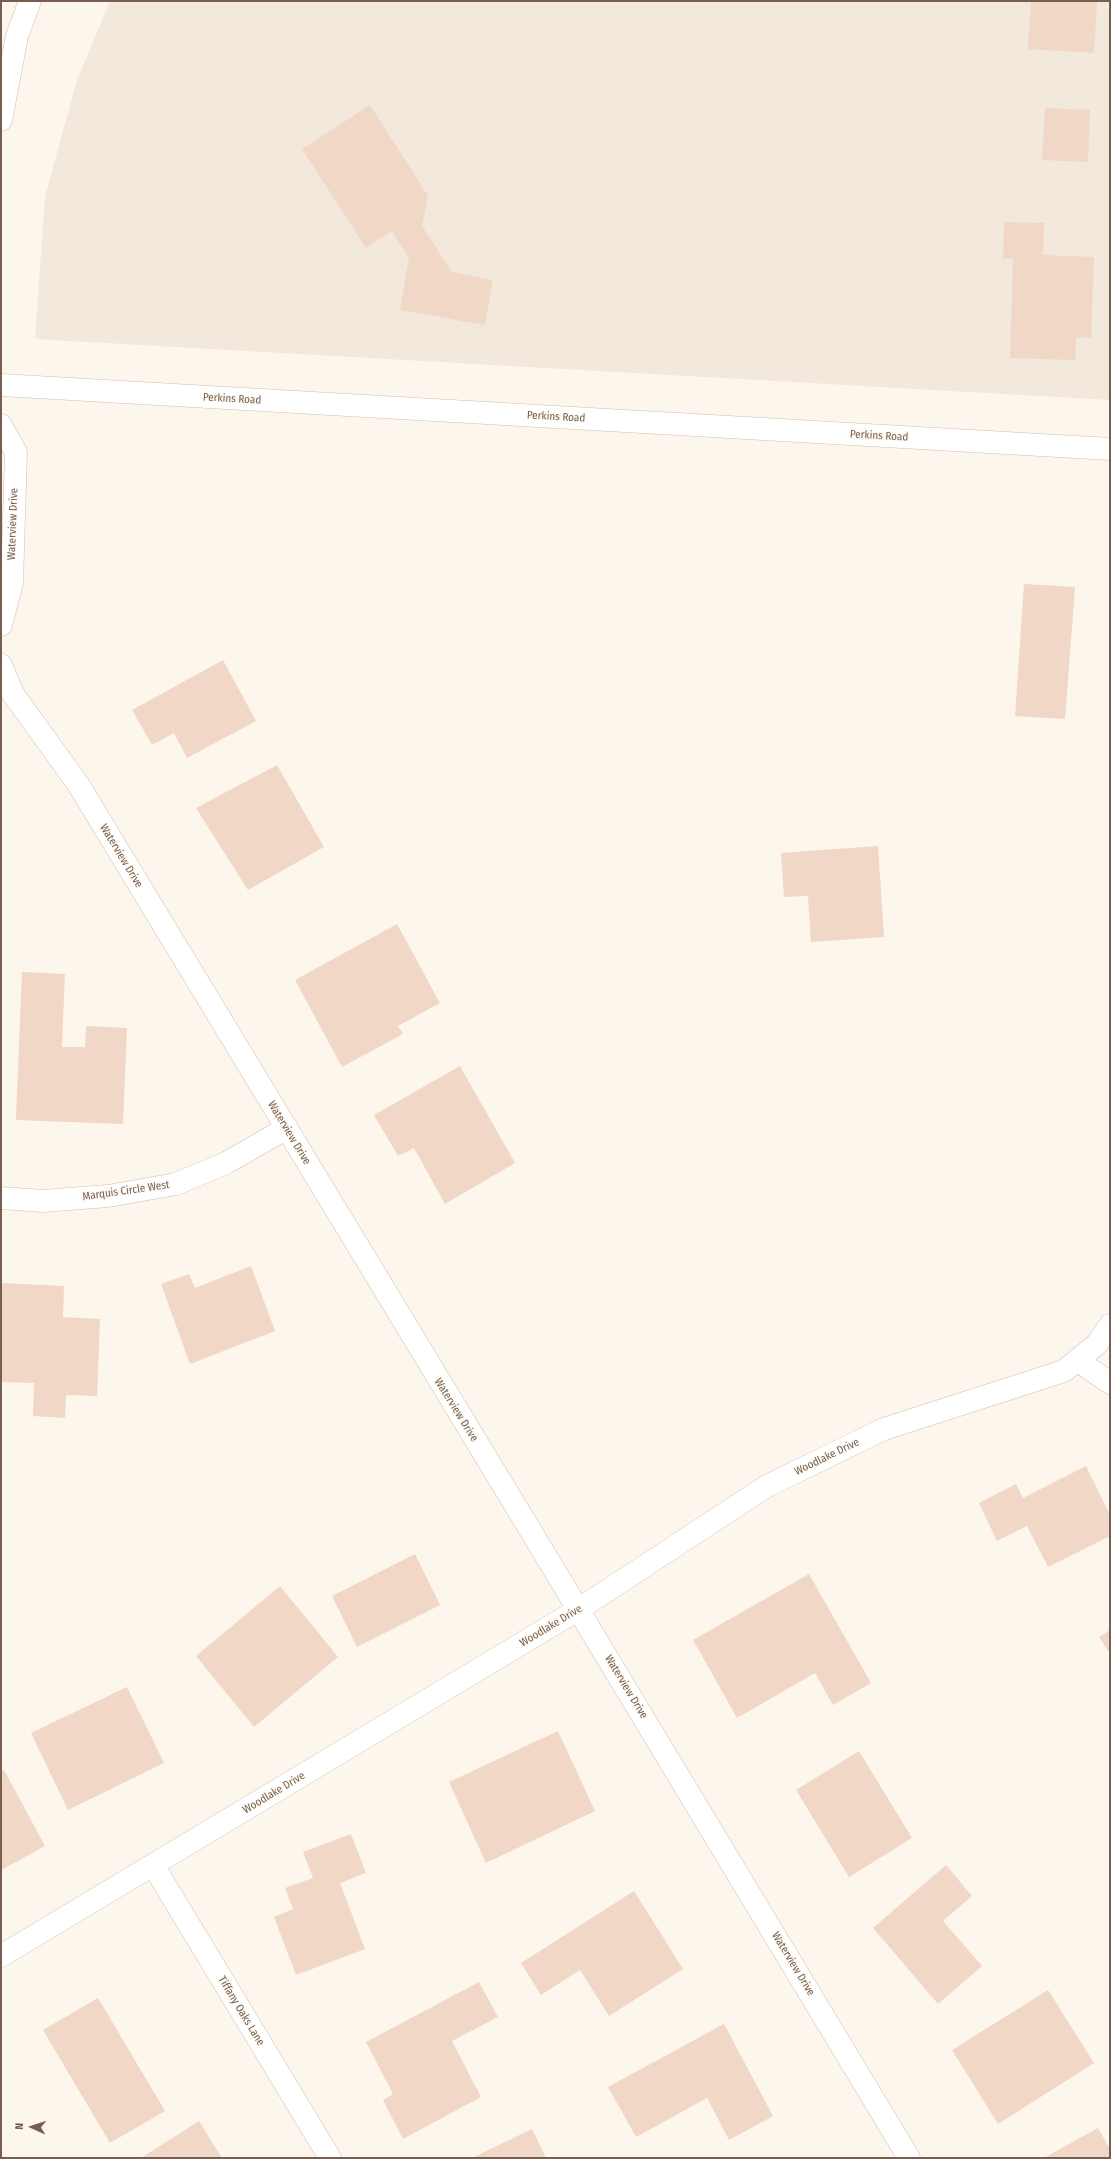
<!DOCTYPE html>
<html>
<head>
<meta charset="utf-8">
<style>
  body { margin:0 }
  #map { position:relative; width:1111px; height:2159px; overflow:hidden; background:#fcf6ed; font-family:"Fira Sans Condensed",sans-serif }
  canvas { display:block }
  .frame { position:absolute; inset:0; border:2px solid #775e50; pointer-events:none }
  .north { position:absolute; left:12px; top:2107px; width:40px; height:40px; -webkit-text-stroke:3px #fefaf4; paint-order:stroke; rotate:273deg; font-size:11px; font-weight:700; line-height:16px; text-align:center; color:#775e50 }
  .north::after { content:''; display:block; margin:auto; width:14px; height:18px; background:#775e50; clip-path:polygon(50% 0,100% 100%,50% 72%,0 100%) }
</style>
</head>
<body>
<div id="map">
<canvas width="1111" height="2159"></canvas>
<div class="frame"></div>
<div class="north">N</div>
</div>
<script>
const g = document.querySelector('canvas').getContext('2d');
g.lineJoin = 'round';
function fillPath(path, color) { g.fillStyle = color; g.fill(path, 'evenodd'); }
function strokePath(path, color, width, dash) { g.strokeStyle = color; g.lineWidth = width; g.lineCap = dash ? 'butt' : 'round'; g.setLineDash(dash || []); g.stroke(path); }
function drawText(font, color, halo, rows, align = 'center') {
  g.font = font + ' "Fira Sans Condensed",sans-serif'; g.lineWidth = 3; g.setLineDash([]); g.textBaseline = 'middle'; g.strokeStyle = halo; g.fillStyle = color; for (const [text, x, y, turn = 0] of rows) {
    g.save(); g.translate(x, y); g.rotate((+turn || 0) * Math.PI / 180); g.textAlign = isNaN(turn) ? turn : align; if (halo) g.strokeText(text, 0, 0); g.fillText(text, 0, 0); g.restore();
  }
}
fillPath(new Path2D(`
  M110,1H1110V400L35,339L45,197L77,80Z`), '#f3e8dc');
fillPath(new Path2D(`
  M1031,1H1097L1094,53L1028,49Z
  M370,105L428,196L422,226L452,272L493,280L485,325L400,310L409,258L392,231L366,248L302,149Z
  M1045,108L1090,110L1088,162L1042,160Z
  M1004,222L1044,223L1043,255L1094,257L1091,338L1076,337L1075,360L1010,358L1013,259H1003Z
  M1024,584L1075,587L1065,719L1015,716Z
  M223,660L256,721L187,758L174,733L152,745L132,710Z
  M277,765L324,847L248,890L196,808Z
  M878,846L884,937L811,942L808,896L784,897L781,853Z
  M397,924L440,1003L398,1026L403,1034L342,1067L295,980Z
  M22,972L65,974L62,1047H85L86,1026L127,1028L123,1124L16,1120Z
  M460,1066L515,1163L445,1204L414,1148L398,1156L374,1115Z
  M251,1266L275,1331L190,1364L161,1284L189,1274L195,1288Z
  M1,1283L64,1286L63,1317L100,1319L97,1396L66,1395L65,1418L33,1416L34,1383L1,1382Z
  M1086,1466L1110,1515V1536L1048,1567L1027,1526L997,1541L979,1503L1016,1484L1023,1498Z
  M415,1554L440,1605L357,1647L332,1596Z
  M809,1574L871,1683L833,1705L815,1673L737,1718L693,1640Z
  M280,1586L338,1657L254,1727L196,1656Z
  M1110,1630V1654L1099,1637Z
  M127,1687L164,1763L68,1810L31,1733Z
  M558,1731L595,1811L486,1863L449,1782Z
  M859,1751L912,1838L849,1877L796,1790Z
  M4,1770L45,1846L1,1870V1771Z
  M351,1834L366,1873L340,1883L365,1949L296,1975L274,1917L293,1909L285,1888L313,1878L303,1852Z
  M946,1865L972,1896L943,1921L982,1966L938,2004L873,1928Z
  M634,1891L683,1969L609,2016L580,1970L541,1995L521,1963Z
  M479,1982L498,2017L452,2041L481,2097L403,2139L383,2100L393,2094L366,2042Z
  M1048,1990L1094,2063L998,2124L952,2050Z
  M98,1998L165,2111L110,2143L43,2030Z
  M724,2024L773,2116L729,2140L707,2098L636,2137L608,2087Z
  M199,2121L222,2158H141Z
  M1098,2128L1110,2149V2158H1044Z
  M532,2129L546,2158H472Z`), '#f0d7c6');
const street = new Path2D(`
  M1,425L16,452L12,583L1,625
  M1,665L13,694L78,784C356,1242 633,1699 909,2158
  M1,1198L43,1201L108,1196L176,1184L226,1163L287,1128
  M1077,1360L1110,1383
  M153,1865L330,2158
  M1,1956L579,1609L767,1486L884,1429L1064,1371L1097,1344L1110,1325`);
const secondary = new Path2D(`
  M1,120L17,36L30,1
  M1,385L1110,449`);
strokePath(street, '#cebfb2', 23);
strokePath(secondary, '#d1bfb0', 23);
strokePath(street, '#fff', 22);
strokePath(secondary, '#fff', 22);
drawText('11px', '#775e50', '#fefaf4', [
  ["Perkins Road",232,399,3],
  ["Perkins Road",556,417,3],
  ["Perkins Road",879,436,3],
  ["Waterview Drive",13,524,-88],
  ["Waterview Drive",121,856,59],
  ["Waterview Drive",289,1133,59],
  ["Marquis Circle West",126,1191,-8],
  ["Waterview Drive",456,1410,58],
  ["Woodlake Drive",827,1457,-26],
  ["Woodlake Drive",551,1626,-31],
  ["Waterview Drive",626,1687,59],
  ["Woodlake Drive",274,1793,-31],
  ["Waterview Drive",793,1964,59],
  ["Tiffany Oaks Lane",241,2011,59]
]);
</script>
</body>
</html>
